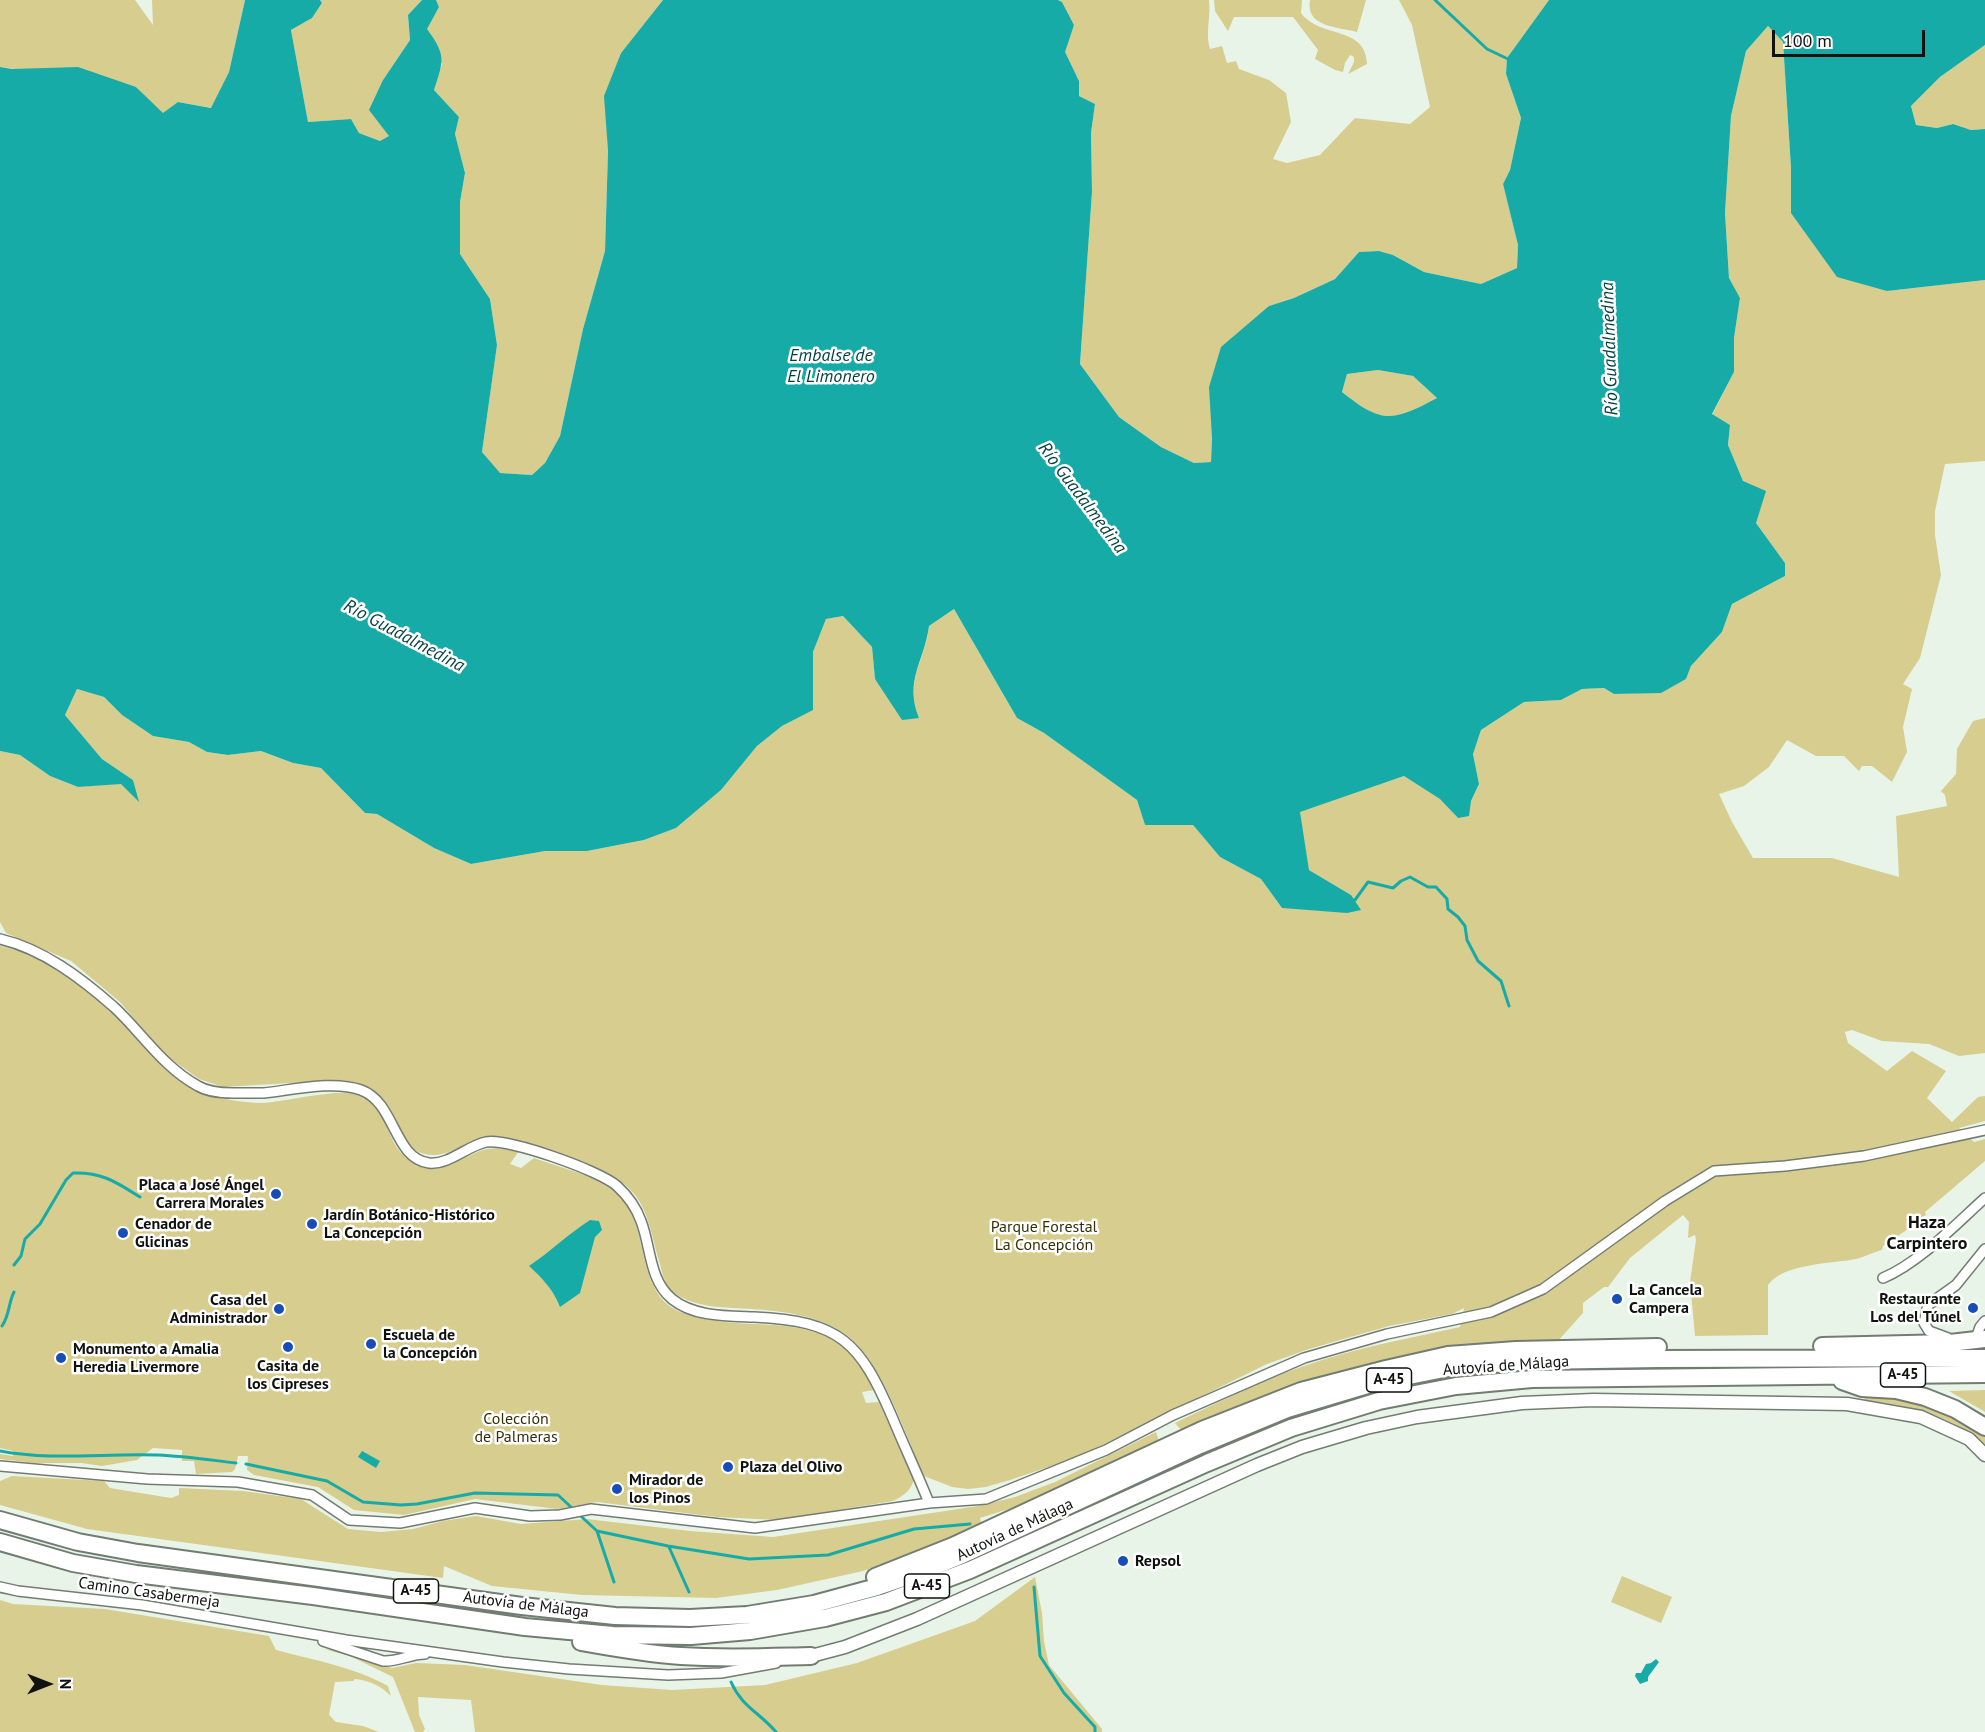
<!DOCTYPE html>
<html>
<head>
<meta charset="utf-8">
<style>
  body { margin:0 }
  #map { position:relative; width:1985px; height:1732px; overflow:hidden; background:#e9f4e9; font-family:"PT Sans",sans-serif }
  canvas { display:block }
  .north { position:absolute; left:18px; top:1654px; width:60px; height:60px; -webkit-text-stroke:4px #fff; paint-order:stroke; rotate:90deg; font-size:16px; font-weight:700; line-height:24px; text-align:center; color:#0f120f }
  .north::after { content:''; display:block; margin:auto; width:21px; height:27px; background:#0f120f; clip-path:polygon(50% 0,100% 100%,50% 72%,0 100%) }
  .scale { position:absolute; left:1772px; top:30px; width:153px; height:27px; box-sizing:border-box; border:3px solid #0f120f; border-top:0; padding-left:8px; font-size:18px; line-height:21px; white-space:nowrap; color:#0f120f; -webkit-text-stroke:4px #fff; paint-order:stroke }
</style>
</head>
<body>
<div id="map">
<canvas width="1985" height="1732"></canvas>
<div class="north">N</div>
<div class="scale">100 m</div>
</div>
<script>
const g = document.querySelector('canvas').getContext('2d');
g.lineJoin = 'round';
function fillPath(path, color) { g.fillStyle = color; g.fill(path, 'evenodd'); }
function strokePath(path, color, width, dash) { g.strokeStyle = color; g.lineWidth = width; g.lineCap = dash ? 'butt' : 'round'; g.setLineDash(dash || []); g.stroke(path); }
function drawText(font, color, halo, rows, align = 'center') {
  g.font = font + ' "PT Sans",sans-serif'; g.lineWidth = 5; g.setLineDash([]); g.textBaseline = 'middle'; g.strokeStyle = halo; g.fillStyle = color; for (const [text, x, y, turn = 0] of rows) {
    g.save(); g.translate(x, y); g.rotate((+turn || 0) * Math.PI / 180); g.textAlign = isNaN(turn) ? turn : align; if (halo) g.strokeText(text, 0, 0); g.fillText(text, 0, 0); g.restore();
  }
}
fillPath(new Path2D(`
  M0,0H135L153,25L152,0H245L229,72L212,108L178,102L163,114L136,87L0,67Z
  M320,0H422L408,15L410,40L383,80L389,137L380,141L359,133L351,119L308,122L291,30L312,18L322,3Z
  M436,0H663L621,53L605,96L608,151L605,251L583,329L560,436L545,463L532,475L499,473L482,452L497,345L490,299L460,254V202L465,173L455,134L459,117L434,90L442,64L426,29L439,7Z
  M1058,0H1209C1211,17 1205,34 1210,49L1222,46L1227,63L1236,61L1239,69L1269,80L1286,93L1291,122L1273,159L1287,163L1320,155L1355,118L1410,124L1430,107L1412,25L1399,0H1549L1507,58L1506,74L1521,118L1510,170L1503,184L1518,245L1517,268L1481,284L1424,272L1393,255L1379,251L1359,252L1335,279L1294,298L1269,306L1212,438L1211,462L1194,463L1161,447L1119,417L1080,364L1092,192L1091,133L1095,104L1079,96V81L1064,52L1074,25L1062,2Z
  M1214,0H1302L1301,13C1320,39 1366,25 1367,64L1348,74L1354,62V57L1350,55L1345,63L1343,72L1335,70L1315,59L1318,50L1293,17H1234L1228,31L1215,11Z
  M1310,0H1366L1357,32C1338,27 1305,27 1310,0Z
  M1768,26L1783,42L1791,168V213L1887,291L1985,280V461L1945,464L1935,511V535L1941,575L1920,658L1903,684L1912,689L1903,727L1907,752L1892,782L1872,766H1862L1859,771L1844,756H1816L1787,740L1769,767L1744,786L1719,794L1732,822L1753,858H1832L1899,877L1896,816L1947,806L1945,795L1941,791L1956,774L1957,749L1973,721L1985,718V1053L1959,1056L1929,1044L1882,1041L1852,1030L1845,1032L1848,1043L1887,1071L1912,1051L1946,1071L1927,1098L1952,1122L1978,1097L1985,1096V1121L1959,1128L1974,1142L1985,1139V1161L1925,1212L1926,1215L1908,1228V1229L1883,1246L1882,1250C1873,1252 1865,1257 1856,1259C1831,1264 1784,1263 1768,1285V1335L1695,1336L1690,1282L1696,1240L1695,1235L1688,1238L1689,1222L1683,1215L1630,1258L1608,1287H1604L1583,1303V1313L1557,1342C1462,1340 1370,1359 1279,1390C1246,1401 1215,1417 1182,1431L1175,1423C1223,1400 1271,1376 1322,1360C1367,1346 1414,1337 1460,1327L1464,1308L1452,1314L1389,1326L1309,1349L1267,1364L1078,1457L1010,1480L986,1487L968,1489L952,1487L924,1476C904,1433 881,1354 839,1330C814,1315 781,1311 752,1309C725,1307 696,1309 673,1292C666,1287 662,1273 660,1264C654,1246 651,1225 643,1208C631,1180 597,1167 570,1158C552,1151 505,1133 487,1137C464,1141 443,1163 419,1152C410,1148 406,1140 402,1132C387,1100 378,1085 341,1080L223,1087L199,1079L164,1054L120,1002L71,961L6,933L0,922V751L20,755L50,776L78,787L121,783L137,800L133,780L102,759L65,715L77,689L104,697L122,715L153,736L189,742L207,752L228,755L261,751L293,763L321,768L365,813L377,814L434,848L471,864L545,851H587L644,840L676,828L721,790L757,746L782,726L812,710L813,652L826,619L843,616L872,647L875,679L919,718C904,680 925,662 929,626L954,609L1017,718L1044,733L1137,800L1145,825H1193L1220,857L1261,879L1282,908L1351,895L1309,870L1299,812L1404,776L1441,799L1458,818L1471,801L1479,784L1473,754L1481,730L1524,702L1561,700L1582,689L1604,688L1614,694L1661,692L1686,679L1691,666L1722,632L1732,604L1785,576V563L1756,523L1743,481L1728,445L1730,425L1712,415L1734,372V338L1740,299L1729,278L1725,213L1731,116L1746,51Z
  M1985,45V129L1971,130L1953,124L1937,128L1916,125L1911,106L1940,77Z
  M1378,370L1413,376L1437,398C1391,422 1383,425 1342,392L1347,374Z
  M0,946C40,954 76,981 106,1007C137,1035 156,1068 196,1090C212,1098 244,1103 262,1103C280,1102 299,1097 317,1095C328,1094 341,1091 353,1094C401,1107 376,1159 431,1167C450,1169 469,1153 487,1149C498,1147 508,1149 519,1151L510,1164L521,1168L534,1158C556,1166 602,1178 618,1193C649,1223 636,1282 671,1307C679,1313 692,1316 701,1318C759,1332 819,1310 862,1366C868,1372 871,1382 874,1390L862,1392L866,1403L879,1402L914,1479C911,1491 903,1496 893,1501L778,1520L717,1517L597,1502L557,1509L475,1499L404,1515L354,1510L318,1487L254,1475L247,1470L248,1456H238L235,1469L232,1472L196,1474L194,1461H182V1450L153,1448L137,1460L102,1466L81,1463H34L0,1459V1454L13,1456V1451L0,1448Z
  M1985,1390V1412L1949,1391Z
  M1866,1395C1910,1398 1947,1412 1985,1434V1445C1975,1438 1965,1430 1954,1424C1926,1409 1894,1404 1864,1401Z
  M1156,1432L1159,1441L1018,1506L980,1518L982,1526L863,1571L777,1590L716,1598L582,1595L492,1586L444,1566L443,1578L87,1529L0,1505V1481L12,1476L104,1481L110,1488L171,1498L179,1495V1488L243,1491L301,1499L348,1529L381,1532L413,1529L443,1521L476,1516L521,1524L587,1519L690,1531L773,1537L978,1506L1015,1497L1055,1482Z
  M1622,1576L1672,1597L1661,1623L1611,1602Z
  M1035,1577L1042,1613L1044,1641L1049,1665L1102,1729V1732H475L471,1700L418,1697L419,1715L425,1729L423,1732H415L393,1677L350,1656L323,1649L351,1653L392,1668L416,1663L465,1665L602,1685L672,1690L765,1685L857,1663L975,1621Z
  M0,1600L13,1604L105,1609L269,1636L276,1650C314,1660 354,1667 388,1686L391,1696C380,1685 370,1681 355,1679L353,1681L335,1682L329,1715L336,1722L363,1726L379,1732H0Z`), '#d7cd8e');
fillPath(new Path2D(`
  M245,0H320L322,3L312,18L291,30L308,122L351,119L359,133L380,141L389,136L369,110L383,80L410,40L408,15L422,0H436L439,7L427,29C446,55 444,60 434,90L459,117L455,134L465,173L460,202V254L490,299L497,345L482,452L500,473L532,475L545,463L560,436L583,329L605,251L608,151L604,96L621,53L663,0H1058L1062,2L1074,25L1065,52L1079,81V96L1095,104L1091,133L1092,192L1080,364L1119,417L1161,447L1194,463L1211,462L1212,438L1209,387L1221,347L1269,306L1294,298L1335,279L1359,252L1379,251L1393,255L1424,272L1481,284L1517,268L1518,245L1503,184L1510,170L1521,118L1506,74L1507,58L1549,0H1985V45L1940,77L1911,106L1916,125L1937,128L1953,124L1971,130L1985,129V280L1887,291L1837,277L1791,213V168L1783,42L1768,26L1746,51L1731,116L1725,213L1729,278L1740,298L1734,338V372L1712,414L1730,425L1728,445L1743,481L1766,491L1756,523L1785,563V576L1732,604L1722,632L1691,666L1686,679L1661,693L1614,694L1604,688L1582,689L1561,700L1524,702L1481,730L1473,754L1479,784L1471,801L1469,816L1458,818L1440,799L1404,776L1300,812L1309,870L1351,895L1361,910L1347,913L1282,908L1261,879L1220,857L1193,825H1145L1137,800L1044,733L1017,718L954,609L929,626C924,663 904,680 919,718L902,720L875,679L872,647L843,616L826,619L813,652V710L782,726L757,746L721,790L676,828L644,840L587,851H545L471,864L434,848L377,814L365,813L321,768L293,763L261,751L228,755L207,752L189,742L153,736L122,715L104,697L77,689L65,715L102,759L133,780L139,802L121,784L78,787L50,776L20,755L0,751V67L12,69L78,67L136,87L163,113L178,102L211,108L229,72ZM1378,370L1413,376L1437,398C1392,422 1382,424 1342,392L1347,374Z
  M590,1220L599,1221L602,1230L595,1237L580,1293L560,1307C553,1289 543,1279 529,1266C550,1252 568,1234 590,1220Z
  M362,1451L380,1461L376,1468L358,1457Z
  M1656,1659L1659,1662L1648,1677V1681L1640,1684L1635,1676L1636,1673H1641L1646,1664L1651,1663Z`), '#17aba8');
strokePath(new Path2D(`
  M1435,0L1487,49L1508,59
  M1352,900H1355L1368,882L1393,888L1401,881L1410,877L1428,887H1436L1447,899L1448,909L1458,917L1465,926L1467,940L1478,961L1501,981L1509,1006
  M14,1265L21,1256L25,1239L40,1224L66,1180L73,1173C102,1172 116,1182 140,1197
  M2,1326C10,1314 8,1304 14,1292
  M0,1451C52,1461 105,1453 158,1455C184,1456 210,1460 236,1463
  M246,1464L327,1481L363,1502L401,1505L417,1504L475,1493L558,1495L597,1531L668,1546L749,1559L828,1555L914,1529L970,1524
  M597,1531L614,1582
  M669,1547L689,1592
  M1034,1587L1040,1656L1064,1693L1095,1727V1732
  M731,1682C742,1707 759,1712 776,1732`), '#17aba8', 3);
const minor = new Path2D(`
  M0,939C43,949 81,978 114,1007C142,1033 163,1067 198,1086C208,1092 221,1093 233,1093C243,1093 254,1093 264,1093C292,1090 334,1080 361,1090C396,1103 393,1158 429,1163C449,1165 467,1146 486,1142C508,1138 601,1171 617,1186C628,1196 636,1207 641,1221C651,1247 649,1280 672,1299C694,1317 727,1316 754,1317C841,1321 860,1342 893,1419C905,1448 918,1475 929,1503
  M1883,1278C1919,1263 1956,1224 1985,1198
  M1975,1341L1980,1327L1985,1321
  M1949,1342L1948,1338L1929,1331L1924,1323L1928,1305L1956,1285L1985,1249
  M0,1466L147,1479L238,1482L312,1495L349,1520L400,1523L475,1508L530,1516L560,1515L591,1509L755,1528L929,1503L986,1499L1106,1450L1173,1415L1304,1358L1387,1334L1491,1312L1543,1289L1665,1201L1714,1171L1785,1166L1864,1156L1985,1130
  M0,1587L18,1591L142,1605L346,1640L503,1662L569,1669L668,1675L721,1673L776,1663
  M323,1641L383,1661C398,1662 410,1654 425,1654`);
const tertiary = new Path2D(`
  M811,1656L845,1647L917,1619L1257,1465L1302,1447L1366,1428L1417,1417L1522,1403L1593,1400L1847,1404L1921,1417L1969,1439L1985,1455`);
const motorway = new Path2D(`
  M1822,1346L1950,1343L1985,1339
  M1842,1381L1862,1388L1896,1390L1925,1397L1955,1409L1985,1427
  M0,1520L78,1542L138,1553L522,1606L615,1616L690,1618L747,1615L814,1604L877,1587L918,1573L962,1555L1200,1445L1287,1409L1374,1383L1454,1367L1532,1361L1659,1359L1985,1358
  M0,1542L73,1563L136,1574L313,1596L525,1627L613,1635L691,1636L750,1631L825,1618L886,1602L970,1570L1207,1463L1291,1428L1379,1401L1456,1386L1532,1379L1985,1374
  M875,1577L953,1546L1202,1430L1301,1391L1386,1369L1448,1355L1516,1350L1658,1347
  M581,1642C614,1648 648,1654 681,1656C725,1659 768,1657 811,1656`);
strokePath(minor, '#727c72', 12);
strokePath(tertiary, '#727c72', 15);
strokePath(motorway, '#727c72', 20);
strokePath(minor, '#fff', 9);
strokePath(tertiary, '#fff', 12);
strokePath(motorway, '#fff', 16);
for (const [x, y, r, color] of [
  [276,1194,6,"#164db9"],
  [312,1224,6,"#164db9"],
  [123,1233,6,"#164db9"],
  [1617,1299,6,"#164db9"],
  [1973,1308,6,"#164db9"],
  [279,1309,6,"#164db9"],
  [371,1344,6,"#164db9"],
  [288,1347,6,"#164db9"],
  [61,1358,6,"#164db9"],
  [728,1467,6,"#164db9"],
  [617,1489,6,"#164db9"],
  [1123,1561,6,"#164db9"]
]) { const dot = new Path2D(); dot.arc(x, y, r, 0, 2 * Math.PI); g.fillStyle = color; g.fill(dot); strokePath(dot, '#fff', 2); }
for (const [x, y, w] of [
  [1903,1375,45],
  [1389,1380,45],
  [927,1586,45],
  [416,1591,45]
]) { const box = new Path2D(); box.roundRect(x - w / 2, y - 12, w, 24, 4.5); g.fillStyle = '#fff'; g.fill(box); strokePath(box, '#0f120f', 1.5); }
drawText('bold 15px', '#0f120f', null, [
  ["A-45",1903,1375],
  ["A-45",1389,1380],
  ["A-45",927,1586],
  ["A-45",416,1591]
]);
drawText('bold 16px', '#0f120f', '#fff', [
  ["Placa a José Ángel",264,1185,"right"],
  ["Carrera Morales",264,1203,"right"],
  ["Jardín Botánico-Histórico",324,1215],
  ["La Concepción",324,1233],
  ["Cenador de",135,1224],
  ["Glicinas",135,1242],
  ["La Cancela",1629,1290],
  ["Campera",1629,1308],
  ["Restaurante",1961,1299,"right"],
  ["Los del Túnel",1961,1317,"right"],
  ["Casa del",267,1300,"right"],
  ["Administrador",267,1318,"right"],
  ["Escuela de",383,1335],
  ["la Concepción",383,1353],
  ["Monumento a Amalia",73,1349],
  ["Heredia Livermore",73,1367],
  ["Casita de",288,1366,"center"],
  ["los Cipreses",288,1384,"center"],
  ["Plaza del Olivo",740,1467],
  ["Mirador de",629,1480],
  ["los Pinos",629,1498],
  ["Repsol",1135,1561]
], 'left');
drawText('16px', '#363008', '#fff', [
  ["Parque Forestal",1044,1227],
  ["La Concepción",1044,1245],
  ["Colección",516,1419],
  ["de Palmeras",516,1437]
]);
drawText('16px', '#0f120f', '#fff', [
  ["Autovía de Málaga",1506,1366,-4],
  ["Autovía de Málaga",1015,1530,-25],
  ["Camino Casabermeja",149,1593,8],
  ["Autovía de Málaga",526,1605,7]
]);
drawText('italic 18px', '#013f3e', '#fff', [
  ["Río Guadalmedina",1610,349,-92],
  ["Embalse de",831,356],
  ["El Limonero",831,377],
  ["Río Guadalmedina",1082,498,53],
  ["Río Guadalmedina",404,636,28]
]);
drawText('bold 18px', '#0f120f', '#fff', [
  ["Haza",1927,1223],
  ["Carpintero",1927,1244]
]);
</script>
</body>
</html>
